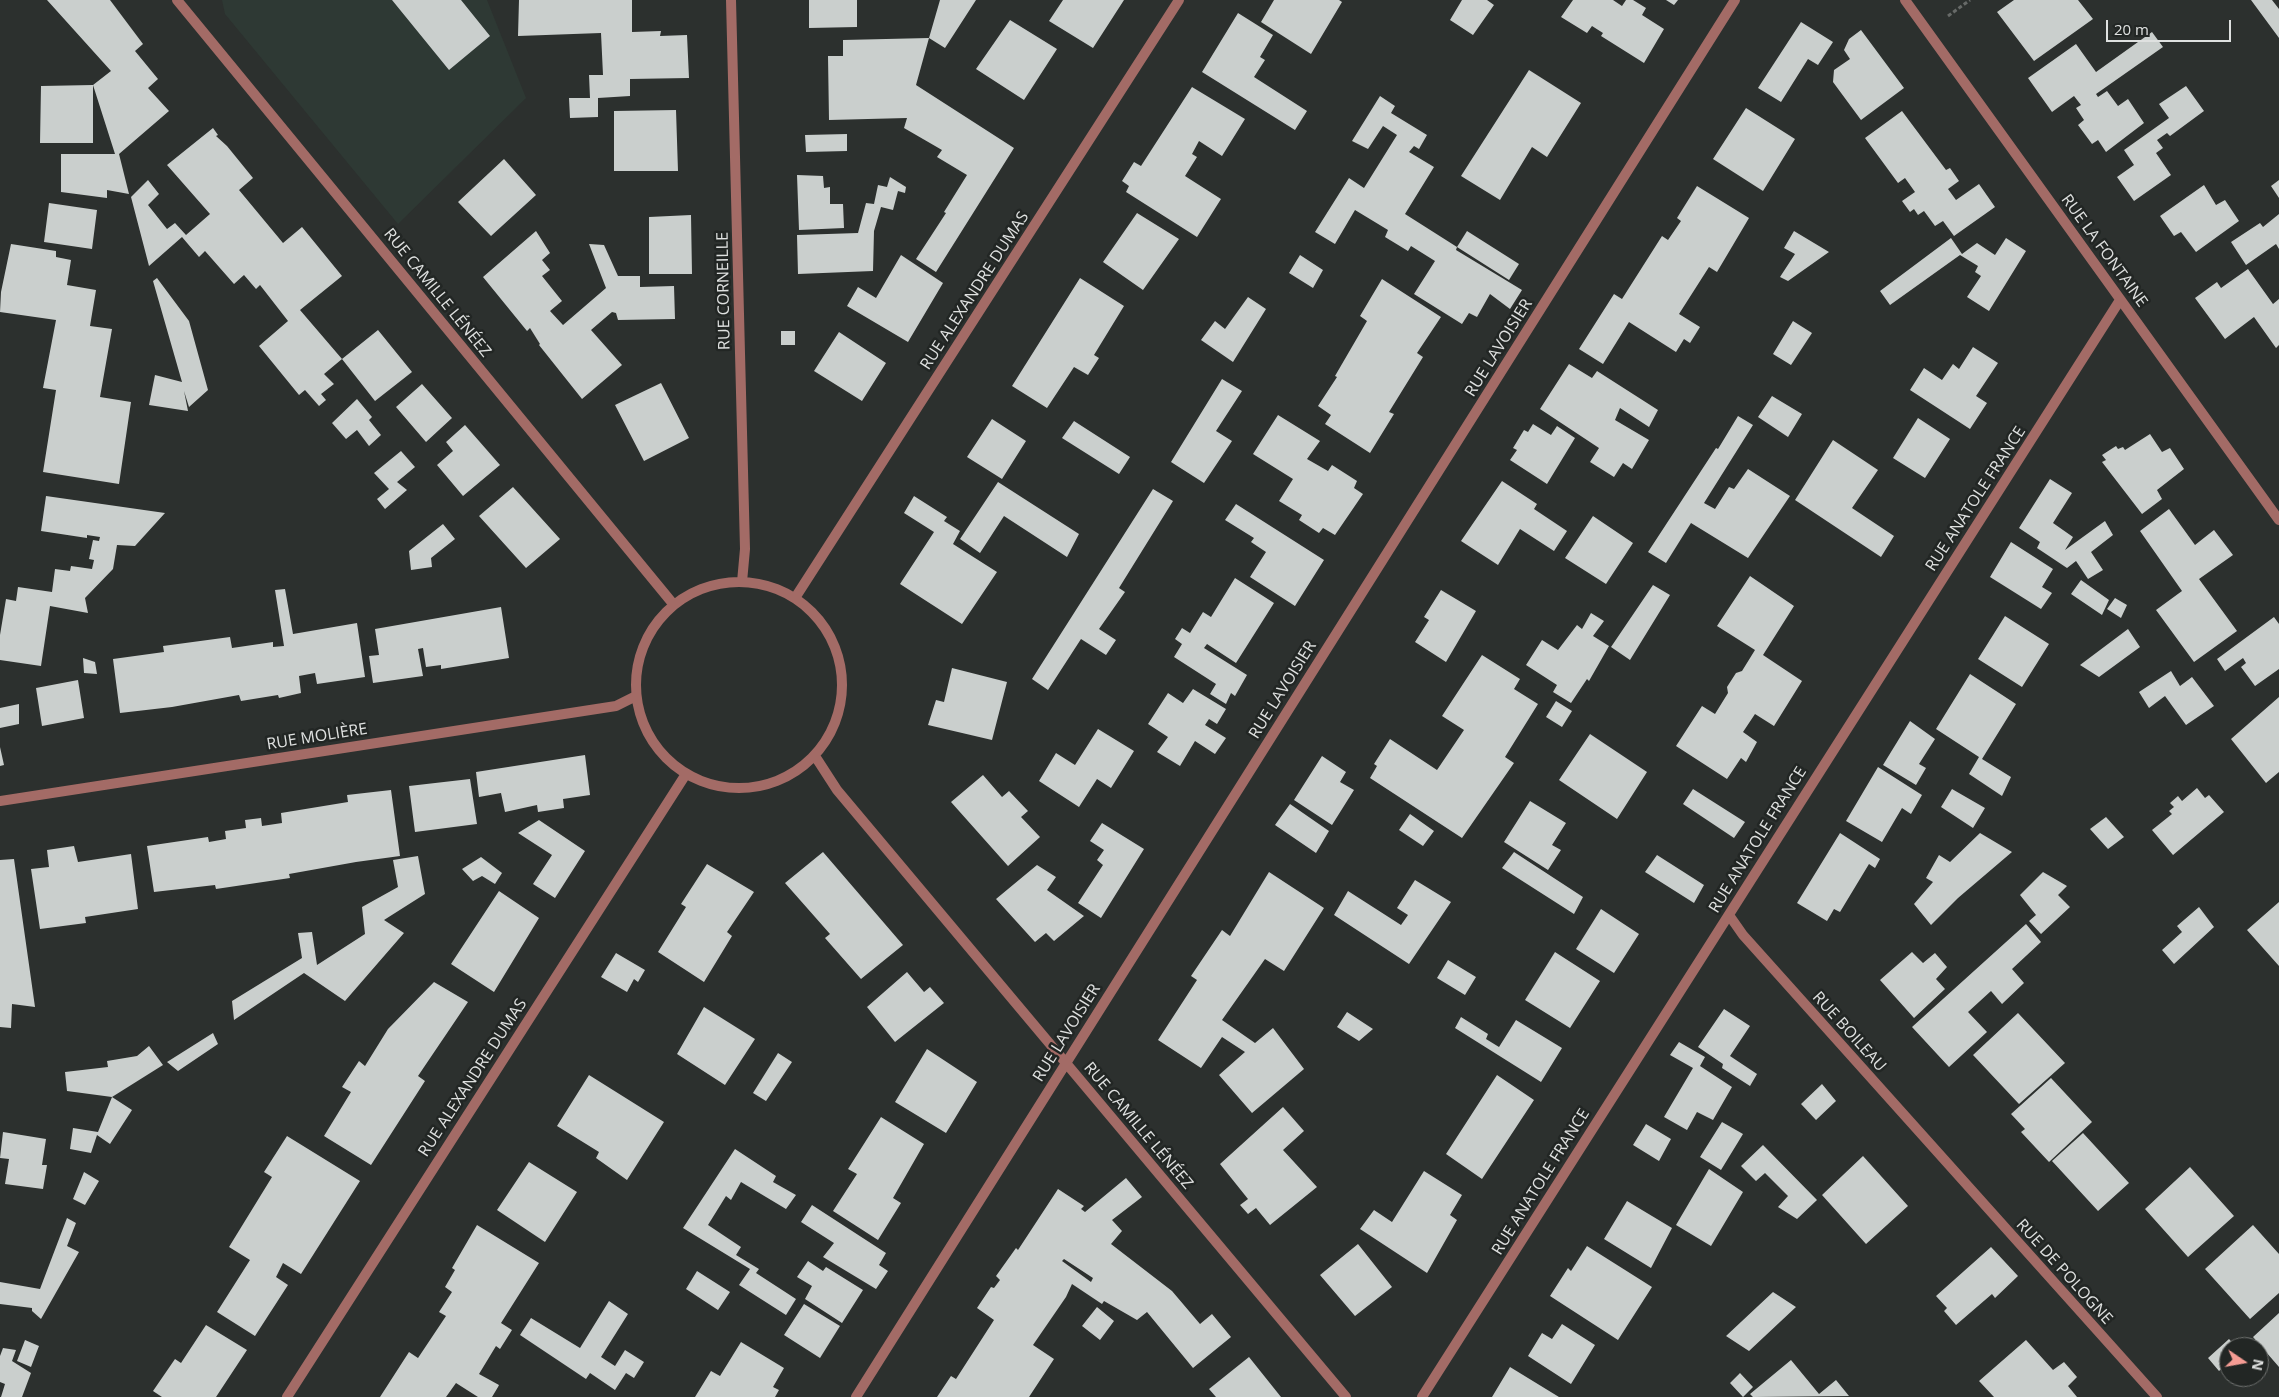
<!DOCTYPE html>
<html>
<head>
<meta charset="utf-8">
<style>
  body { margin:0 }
  #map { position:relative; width:2279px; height:1397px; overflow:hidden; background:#2c302e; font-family:"Open Sans",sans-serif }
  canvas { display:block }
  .north { position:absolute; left:2219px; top:1337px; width:50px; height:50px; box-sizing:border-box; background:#222624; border:1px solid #6e716f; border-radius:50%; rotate:102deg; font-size:14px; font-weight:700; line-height:20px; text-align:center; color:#dfe1e0 }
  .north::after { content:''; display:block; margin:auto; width:18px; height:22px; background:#f59c94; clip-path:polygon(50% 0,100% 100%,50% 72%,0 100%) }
  .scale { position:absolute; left:2106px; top:20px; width:125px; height:22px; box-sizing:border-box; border:2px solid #dfe1e0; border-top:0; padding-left:6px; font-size:15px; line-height:18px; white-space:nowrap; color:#dfe1e0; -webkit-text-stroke:4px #222624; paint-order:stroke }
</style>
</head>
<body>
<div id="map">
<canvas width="2279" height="1397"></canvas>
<div class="north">N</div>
<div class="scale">20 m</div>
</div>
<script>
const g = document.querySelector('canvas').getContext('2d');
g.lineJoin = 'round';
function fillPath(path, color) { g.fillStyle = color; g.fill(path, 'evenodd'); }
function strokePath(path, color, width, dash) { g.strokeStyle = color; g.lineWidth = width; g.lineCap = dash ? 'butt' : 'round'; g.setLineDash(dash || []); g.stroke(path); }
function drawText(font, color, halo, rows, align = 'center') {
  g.font = font + ' "Open Sans",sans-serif'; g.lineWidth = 5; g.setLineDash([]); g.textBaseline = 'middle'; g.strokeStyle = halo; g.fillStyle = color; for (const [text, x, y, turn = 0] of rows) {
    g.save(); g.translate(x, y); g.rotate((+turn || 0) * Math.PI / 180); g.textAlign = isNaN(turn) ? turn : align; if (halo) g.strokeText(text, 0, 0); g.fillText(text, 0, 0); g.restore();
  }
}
fillPath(new Path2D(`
  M222,0H487L526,98L398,224L225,14Z`), '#2e3934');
fillPath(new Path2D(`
  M47,0H110L143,44L135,51L158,79L148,88L169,111L119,154H115L93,85L111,71Z
  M392,0H461L490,36L449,70Z
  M519,0H632V32L661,31L660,36L687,35L689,78L630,79V96L598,98V117L570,118L569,98H590L589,75H603L601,33L518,36Z
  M809,0H857V27L809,28Z
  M940,0H976L945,48L929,38Z
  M1063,0H1124L1093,48L1049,21Z
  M1274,0H1339L1342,2L1311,54L1261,22Z
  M1462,0H1487L1494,5L1473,35L1450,20Z
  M1573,0H1613L1622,6L1626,0H1633L1646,8L1642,15L1664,29L1644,63L1601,36L1603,33L1592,26L1587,33L1561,17Z
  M1666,0H1678L1674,5Z
  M2014,0H2078L2093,19L2034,61L1997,12Z
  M2251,0H2272L2279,9V38Z
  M1238,13L1273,35L1260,57L1265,60L1254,77L1307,111L1295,130L1202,72Z
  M1010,20L1057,49L1024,100L976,69Z
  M1801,22L1833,42L1818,65L1808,59L1781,102L1758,88Z
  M1861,30L1904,88L1861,120L1833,82L1834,70L1850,59L1844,50L1849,39Z
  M2152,32L2163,47L2096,94L2098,97L2107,91L2118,106L2128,99L2144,123L2106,152L2098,140L2092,144L2078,125L2084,120L2076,108L2081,105L2074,96L2052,112L2028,78L2076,44L2096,72Z
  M929,38L916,85L1014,148L936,272L916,259L946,213L944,212L967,175L937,157L942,150L904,128L907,118L829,120L828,56H843V40Z
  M1529,70L1581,103L1547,157L1532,147L1500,200L1461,176Z
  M93,85V143H40L41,86Z
  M2186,86L2204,111L2170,136L2167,133L2157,140L2163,148L2156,153L2171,175L2134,201L2117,177L2134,165L2124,150L2169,118L2159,104Z
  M1192,87L1245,119L1222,156L1199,141L1192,154L1197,157L1185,176L1221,199L1197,237L1126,192L1129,186L1122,181L1134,162L1141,166Z
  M1380,96L1395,106L1391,113L1427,135L1419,149L1414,146L1409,152L1434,167L1405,214L1457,247L1456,250L1522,290L1510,309L1490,294L1477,317L1469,313L1462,324L1414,294L1435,261L1411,246L1408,251L1385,237L1388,230L1355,210L1335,244L1315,232L1349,178L1364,188L1397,135L1383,126L1368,149L1352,141Z
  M1746,108L1795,139L1763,191L1713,159Z
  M676,110L678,171H614V111Z
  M1902,111L1946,170L1950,168L1959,181L1948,189L1956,200L1979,184L1995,207L1954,236L1943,221L1935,226L1924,211L1918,215L1914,209L1910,212L1902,201L1915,192L1905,178L1898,183L1865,138Z
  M213,128L218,135L216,136L227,146L253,178L239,190L283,243L302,227L342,276L300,310L342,359L324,374L334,384L321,394L326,400L319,406L305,390L299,395L259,346L288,321L260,285L256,289L244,275L234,284L205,251L199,257L182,237L149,266L131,197L148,180L159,194L148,205L167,229L175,223L186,235L210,214L167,165Z
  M847,134V151L806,152L805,135Z
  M61,154H119L129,194L107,190V198L61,192Z
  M504,159L536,195L491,236L458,202Z
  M797,175L823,176L824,188L830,187V204H843L844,228L799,230Z
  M890,177L906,187L905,193L898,191L893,210L881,207L874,231L873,271L798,274L797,235L858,233L866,203L874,204L878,185L887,187Z
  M2279,180V198L2271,186Z
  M2204,185L2216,205L2225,200L2239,221L2196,252L2181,232L2174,236L2160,216Z
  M1697,186L1749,218L1717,272L1709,267L1679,314L1700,327L1690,343L1684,339L1676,352L1629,322L1603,364L1579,349L1614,294L1622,299L1662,236L1668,240L1681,221L1677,218Z
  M49,203L97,210L92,249L44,242Z
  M1137,213L1179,239L1143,290L1103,262Z
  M2279,214V249L2276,244L2246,265L2231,242L2260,223L2263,227Z
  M691,215L692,274H649V217Z
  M536,231L550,253L542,260L550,270L542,276L562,301L550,311L563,325L606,288L589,244L604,245L618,276H640V287L674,286L675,319L618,320L616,313L612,312L591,330L622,365L582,399L539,345L540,344L530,328L527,331L483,277Z
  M1467,231L1519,264L1509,280L1457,247Z
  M1794,231L1829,252L1788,281L1780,277L1795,254L1784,248Z
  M1951,238L1962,254L1977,243L1995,255L2006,238L2026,251L1989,311L1967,297L1981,276L1975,272L1978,266L1960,255L1890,305L1880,291Z
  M11,244L56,251V257L71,260L67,285L96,290L90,326L112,329L100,397L131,402L119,484L43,472L56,390L43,388L56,320L0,312L1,292Z
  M901,255L943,283L908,342L847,306L858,287L876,298Z
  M1300,255L1323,270L1313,288L1289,273Z
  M2248,269L2273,304L2279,299V345L2276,348L2254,317L2225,339L2195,298L2217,282L2221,288Z
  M157,278L189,321L208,390L189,407L184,391L188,411L149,405L155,375L182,382L153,281Z
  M1080,278L1124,306L1094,355L1099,358L1088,375L1074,367L1047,408L1012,386Z
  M1382,279L1441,317L1417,353L1423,357L1389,412L1394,414L1370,453L1325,424L1331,415L1318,406L1337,377L1335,376L1367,321L1360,316Z
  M1248,297L1266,309L1233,362L1201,340L1215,321L1225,329Z
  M1793,321L1812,333L1791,365L1773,354Z
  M378,330L412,372L375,401L342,359Z
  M781,331H795V345H781Z
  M839,332L886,363L862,401L814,371Z
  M1973,347L1998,363L1976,396L1987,403L1970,429L1910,390L1924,368L1942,380L1953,364L1959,369Z
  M1569,364L1592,378L1597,371L1658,410L1649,427L1620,408L1615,420L1649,440L1632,469L1623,463L1614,477L1590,462L1599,448L1540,409Z
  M1222,379L1242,391L1216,431L1232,441L1204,483L1171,462Z
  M661,383L689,438L644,461L615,405Z
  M422,384L452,418L426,442L396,407Z
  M1772,396L1802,414L1788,437L1758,417Z
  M357,399L372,417L369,420L381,435L369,446L357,430L346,439L332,423Z
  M1278,415L1320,441L1307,459L1328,471L1332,465L1357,481L1354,488L1363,494L1335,535L1323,528L1319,533L1299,520L1302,515L1279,501L1293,479L1253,454Z
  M1738,416L1753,425L1704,503L1715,509L1729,487L1734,489L1748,469L1790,496L1748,558L1691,523L1666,563L1648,552L1716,448L1718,449Z
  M1918,418L1950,439L1925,478L1893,458Z
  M992,419L1026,441L1002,479L967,457Z
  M1074,421L1130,457L1119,474L1062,438Z
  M1533,424L1551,435L1557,426L1575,438L1547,484L1510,460L1517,450L1513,448L1524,430L1528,432Z
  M465,425L500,465L463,496L437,465L453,451L446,442Z
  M2150,434L2162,452L2170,448L2184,469L2157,490L2162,499L2142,514L2102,462L2106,460L2102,455L2116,446L2118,449L2123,447L2125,450Z
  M1833,440L1878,470L1852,508L1894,536L1881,557L1795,500Z
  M401,451L415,467L397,482L407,490L385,509L377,499L389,489L374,473Z
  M2050,479L2072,493L2053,523L2073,537L2065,550L2105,521L2113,535L2091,552L2103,570L2088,579L2076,561L2067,568L2037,548L2040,542L2019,528Z
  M1502,481L1537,504L1534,509L1567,531L1554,551L1520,529L1498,565L1461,541Z
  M998,482L1079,534L1067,557L1004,516L980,553L960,539Z
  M513,487L560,539L526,568L479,516Z
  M1153,489L1173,501L1119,588L1125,592L1099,629L1116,640L1106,655L1081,639L1048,690L1032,679Z
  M46,496L165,513L135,546L117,545L113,569L85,598L88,613L50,606L41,666L0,660V635L6,599L16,601L18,587L52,592L55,569L70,571L71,566L92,569L94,560L89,559L93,540L99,541L100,537L87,535V538L41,531Z
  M914,496L947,517L944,521L960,531L953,544L997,572L962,624L900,584L934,532L904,513Z
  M1236,504L1324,560L1295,606L1250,577L1266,552L1251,542L1254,538L1225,520Z
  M2169,509L2195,545L2214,530L2233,555L2199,579L2237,631L2194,662L2156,610L2182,591L2140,531Z
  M1593,516L1633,543L1606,584L1565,558Z
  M443,524L455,539L431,558L432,567L411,570L409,551Z
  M2011,542L2053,569L2042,587L2052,593L2041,609L1990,577Z
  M1750,576L1794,606L1763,655L1802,681L1774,726L1755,714L1743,732L1757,742L1746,762L1741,758L1727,779L1676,746L1702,706L1715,714L1728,693L1727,687L1736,673L1742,671L1755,650L1717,626Z
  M1235,578L1274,603L1236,663L1207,644L1204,648L1247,675L1235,696L1231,693L1226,704L1210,694L1216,684L1174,657L1182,644L1175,639L1182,628L1190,633L1203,612L1211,617Z
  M2081,580L2109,600L2102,615L2071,594Z
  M1653,585L1670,595L1630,660L1611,647Z
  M285,589L293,634L357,623L365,677L317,684L315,673L299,676L301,693L279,698L278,695L241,701L239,695L172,707L120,713L113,659L164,652L163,646L230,637L232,648L273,642V647L284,646L275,590Z
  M1441,590L1476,611L1446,662L1415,642L1429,620L1424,617Z
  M2115,598L2127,605L2121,618L2107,609Z
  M501,607L509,658L441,669V665L426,667L423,648L418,649L423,676L373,683L369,656L379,655L375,629Z
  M1591,613L1604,621L1593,636L1609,646L1589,681L1587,679L1571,703L1553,692L1557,685L1526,665L1542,640L1558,650L1577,625L1582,629Z
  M2005,616L2049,644L2022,687L1978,659Z
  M2274,617L2279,624V669L2255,686L2241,667L2246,663L2243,658L2225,671L2217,659Z
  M2128,629L2140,647L2099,677L2080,665Z
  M1482,655L1520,679L1514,689L1538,704L1505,757L1514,763L1462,838L1370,778L1377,766L1374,764L1390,739L1437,770L1464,730L1442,716Z
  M83,658L95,662L97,674L84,673Z
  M952,668L1007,682L992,740L928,725L936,700L944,702Z
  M2171,671L2180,686L2192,677L2214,706L2186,725L2165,696L2149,708L2139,692Z
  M1970,674L2016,704L1982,759L2011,777L2002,796L1969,774L1979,757L1936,729Z
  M78,680L84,718L42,726L36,688Z
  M1193,689L1226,709L1217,724L1209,719L1205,725L1226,738L1215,754L1195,741L1180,766L1157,752L1168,737L1148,724L1168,693L1183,703Z
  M2279,697V772L2266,783L2231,739Z
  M1556,701L1572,711L1562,727L1546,717Z
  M19,704V724L0,728V708Z
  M1910,721L1935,739L1919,764L1926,768L1916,785L1883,765Z
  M1098,729L1134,751L1111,788L1097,779L1079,807L1039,781L1056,753L1075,765Z
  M1590,734L1647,772L1617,819L1559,780Z
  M0,747L4,765L0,766Z
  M585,755L590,795L563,799L564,808L538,812L537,805L505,812L501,793L479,797L476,772Z
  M1322,756L1346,772L1340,782L1354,790L1332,825L1294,800Z
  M1878,767L1922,795L1911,814L1902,808L1882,842L1846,821Z
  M983,775L1002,797L1009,791L1028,811L1021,817L1040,837L1008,866L951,802Z
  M470,779L477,824L415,832L409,786Z
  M2197,788L2205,798L2209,795L2224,812L2173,855L2152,830L2172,814L2169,811L2174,807L2170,803L2178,796L2182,801Z
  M1693,789L1745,822L1734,838L1683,804Z
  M1952,789L1985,808L1973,828L1941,807Z
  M391,790L400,856L356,862L289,874L290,878L216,889L215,885L154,892L147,846L208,837L209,842L226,839L225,831L246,828L245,820L261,818L262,826L282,823L281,813L348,802L347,795Z
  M1530,801L1566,823L1552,845L1561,850L1548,870L1504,842Z
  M1290,804L1329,831L1316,853L1275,825Z
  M1410,814L1434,831L1423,846L1399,830Z
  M2106,817L2124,837L2108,849L2090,829Z
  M539,820L585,851L555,898L533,884L552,855L518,833Z
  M1102,823L1144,849L1101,918L1078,903L1103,865L1097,860L1104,850L1090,841Z
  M1840,833L1880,859L1875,868L1869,864L1840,912L1834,909L1827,921L1797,903Z
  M1980,833L2012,852L1958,898L1931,925L1914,904L1933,882L1926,878L1939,855L1950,862Z
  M74,846L78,862L131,854L138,909L85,917L86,923L40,929L31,869L49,867L47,850Z
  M823,852L903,945L861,979L825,938L830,934L785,883Z
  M1514,852L1583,897L1574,914L1502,868Z
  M1657,855L1704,885L1694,903L1645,872Z
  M418,856L425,894L384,920L404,933L345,1001L304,973L234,1020L232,1001L302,958L298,933L312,932L317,965L365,934L362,907L398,887L393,860Z
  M481,857L502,873L495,884L482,876L473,881L462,869Z
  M14,859L35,1007L12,1004L11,1028L0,1027V860Z
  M707,864L754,892L727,932L732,936L704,982L658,952L686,907L681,904Z
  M1037,865L1056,877L1047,890L1084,916L1054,941L1046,933L1035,942L996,899Z
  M1269,872L1324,908L1284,971L1265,959L1222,1020L1255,1043L1273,1028L1304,1069L1252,1113L1219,1075L1245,1052L1222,1037L1201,1068L1158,1040L1197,980L1191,976L1222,930L1230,936Z
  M2043,872L2067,886L2058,895L2070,907L2041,934L2029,921L2036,915L2020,895Z
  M1415,880L1451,902L1409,964L1334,915L1348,891L1401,925L1408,915L1397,908Z
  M499,891L539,918L494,992L451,964Z
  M2279,902V966L2247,930Z
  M2199,907L2214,927L2174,964L2162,950L2182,932L2177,926Z
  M1601,909L1639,934L1614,973L1576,949Z
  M2026,924L2041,942L2012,969L2024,983L2002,1004L1991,991L1968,1012L1987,1032L1949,1067L1912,1027Z
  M1555,952L1600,981L1570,1028L1525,1000Z
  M1912,952L1923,963L1935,953L1947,967L1936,979L1945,989L1914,1018L1880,980Z
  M616,953L645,970L638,982L634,979L627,992L601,977Z
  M1448,960L1476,977L1465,995L1437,978Z
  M907,972L924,992L930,987L944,1003L895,1042L867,1007Z
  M434,982L468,1002L418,1076L425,1081L371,1165L324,1136L351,1092L342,1087L359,1061L365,1066L388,1029Z
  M704,1007L755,1039L725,1085L677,1054Z
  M1724,1009L1750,1026L1730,1056L1757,1074L1750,1086L1722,1068L1723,1064L1698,1047Z
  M1347,1012L1373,1029L1359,1041L1337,1027Z
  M2018,1013L2065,1063L2019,1104L1973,1055Z
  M1461,1017L1488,1034L1486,1039L1499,1047L1516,1020L1562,1048L1541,1082L1455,1028Z
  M213,1033L218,1044L178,1071L167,1062Z
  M1679,1042L1705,1057L1700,1066L1732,1087L1713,1120L1697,1112L1687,1130L1664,1117L1693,1068L1670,1055Z
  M149,1046L163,1065L112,1097L132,1110L110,1144L97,1135L91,1153L70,1149L73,1128L98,1132L112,1097L67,1091L65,1072L108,1067L107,1061L137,1056Z
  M927,1049L977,1082L946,1133L895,1102Z
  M778,1053L792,1062L766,1101L753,1093Z
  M589,1075L664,1122L627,1180L596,1158L599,1152L557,1126Z
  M1497,1075L1534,1100L1482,1179L1446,1154Z
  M2051,1078L2092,1122L2049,1162L2021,1132L2025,1129L2011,1114Z
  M1822,1084L1836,1101L1816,1120L1801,1104Z
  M1283,1107L1304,1131L1283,1150L1317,1187L1270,1225L1256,1208L1248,1214L1240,1205L1248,1199L1220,1164Z
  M881,1117L924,1144L893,1198L901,1203L878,1240L833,1211L857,1174L848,1169Z
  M1722,1122L1743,1134L1721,1170L1700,1157Z
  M1646,1124L1671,1139L1659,1161L1633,1145Z
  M3,1132L46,1139L42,1165H47L43,1189L5,1184L9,1159L0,1158Z
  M2083,1133L2129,1183L2098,1211L2052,1161Z
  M287,1136L360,1181L301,1274L283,1263L276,1277L288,1285L255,1336L217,1312L250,1260L229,1247L272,1177L264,1172Z
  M1763,1145L1817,1200L1797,1219L1778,1207L1788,1196L1765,1173L1756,1181L1741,1166Z
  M735,1149L776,1176L773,1182L796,1195L786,1209L741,1182L731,1200L726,1196L708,1225L741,1247L736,1255L759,1269L756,1273L796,1299L786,1315L739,1285L750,1269L683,1228Z
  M1863,1156L1908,1206L1866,1244L1822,1195Z
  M529,1162L577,1192L545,1242L497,1210Z
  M2190,1167L2234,1216L2188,1257L2145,1209Z
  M1709,1169L1743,1192L1711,1246L1676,1225Z
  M1424,1171L1462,1195L1450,1215L1457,1220L1427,1273L1360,1229L1374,1210L1392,1222Z
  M84,1172L99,1181L85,1205L73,1199Z
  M1126,1178L1142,1197L1112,1220L1122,1231L1111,1244L1172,1291L1200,1324L1212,1314L1231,1337L1193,1368L1147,1312L1137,1320L1104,1301L1102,1304L1072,1284L1066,1297L1033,1345L1054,1359L1029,1397H937L951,1376L956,1379L994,1320L977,1308L991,1287L994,1288L1000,1280L996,1276L1016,1248L1018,1250L1058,1189L1084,1206L1081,1209L1085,1212ZM1064,1259L1093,1278L1091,1282L1062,1261Z
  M1627,1201L1672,1228L1651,1268L1604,1239Z
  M812,1205L886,1253L879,1265L888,1271L876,1289L823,1257L834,1243L801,1222Z
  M67,1218L76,1223L67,1246L79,1252L41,1319L32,1311V1308L0,1304V1282L40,1289Z
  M477,1225L539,1263L501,1323L512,1330L500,1349L496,1346L479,1374L499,1385L498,1387L492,1397H478L456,1383L446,1397H380L409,1352L418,1358L446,1316L439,1312L452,1292L445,1287L455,1270L452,1268Z
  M2253,1225L2279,1254V1293L2250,1319L2205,1269Z
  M1358,1244L1392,1287L1355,1316L1320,1275Z
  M1587,1246L1652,1287L1618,1340L1550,1296L1568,1268L1571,1271Z
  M1991,1247L2018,1276L1995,1298L1992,1294L1956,1325L1944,1311L1947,1308L1936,1296Z
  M808,1261L823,1271L826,1267L863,1290L842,1323L805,1299L812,1286L797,1277Z
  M697,1271L730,1292L718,1310L686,1289Z
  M1773,1292L1796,1307L1749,1351L1726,1336Z
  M609,1301L628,1314L601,1357L615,1366L625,1350L644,1362L634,1378L626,1373L615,1390L590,1373L586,1379L520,1335L531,1318L580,1348Z
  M804,1304L840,1326L820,1358L784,1335Z
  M1097,1307L1114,1321L1100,1340L1082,1326Z
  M2279,1313V1367L2253,1337Z
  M1562,1324L1595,1345L1571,1384L1528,1356L1542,1333L1552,1339Z
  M206,1325L247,1350L216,1397H162L153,1391L175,1359L181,1363Z
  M2229,1339L2236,1347H2229V1362L2219,1371L2208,1358Z
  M25,1340L39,1346L31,1367L17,1361Z
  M2026,1340L2053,1370L2064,1362L2077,1377L2068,1386L2077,1397H1994L1979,1381Z
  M741,1342L784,1368L773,1387L779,1390L775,1397H695L711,1371L720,1376Z
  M3,1348L16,1350L12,1361L31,1373L22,1397H1L5,1384L0,1382V1356Z
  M1249,1357L1281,1397H1216L1209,1389Z
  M1791,1360L1819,1394L1836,1380L1849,1396L1753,1397L1750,1394Z
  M1510,1367L1559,1397H1492Z
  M1740,1373L1753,1387L1743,1397L1730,1383Z`), '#cacfcd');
strokePath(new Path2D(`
  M1948,16L1970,0`), '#676a68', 3, [4, 2.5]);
strokePath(new Path2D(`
  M177,0L674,605
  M731,0L745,549L742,582
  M1905,0L2279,520
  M636 685a103 103 0 1 1 206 0a103 103 0 1 1-206 0Z
  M795,598L1179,0
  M815,756L837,790L1346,1397
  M0,801L616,706L636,696
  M1729,915L1743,935L2157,1397
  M287,1397L686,774
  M856,1397L1735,0
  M1422,1397L2120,300`), '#a36b66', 10);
drawText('16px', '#dfe1e0', '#222624', [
  ["RUE LA FONTAINE",2104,251,54],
  ["RUE CORNEILLE",724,291,-91],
  ["RUE ALEXANDRE DUMAS",975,291,-57],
  ["RUE CAMILLE LÉNÉEZ",437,293,51],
  ["RUE LAVOISIER",1499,348,-58],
  ["RUE ANATOLE FRANCE",1976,499,-57],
  ["RUE LAVOISIER",1283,690,-58],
  ["RUE MOLIÈRE",317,737,-9],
  ["RUE ANATOLE FRANCE",1758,840,-58],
  ["RUE BOILEAU",1849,1032,48],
  ["RUE LAVOISIER",1067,1033,-58],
  ["RUE ALEXANDRE DUMAS",473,1078,-57],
  ["RUE CAMILLE LÉNÉEZ",1138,1126,50],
  ["RUE ANATOLE FRANCE",1541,1182,-58],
  ["RUE DE POLOGNE",2064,1272,48]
]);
</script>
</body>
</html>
